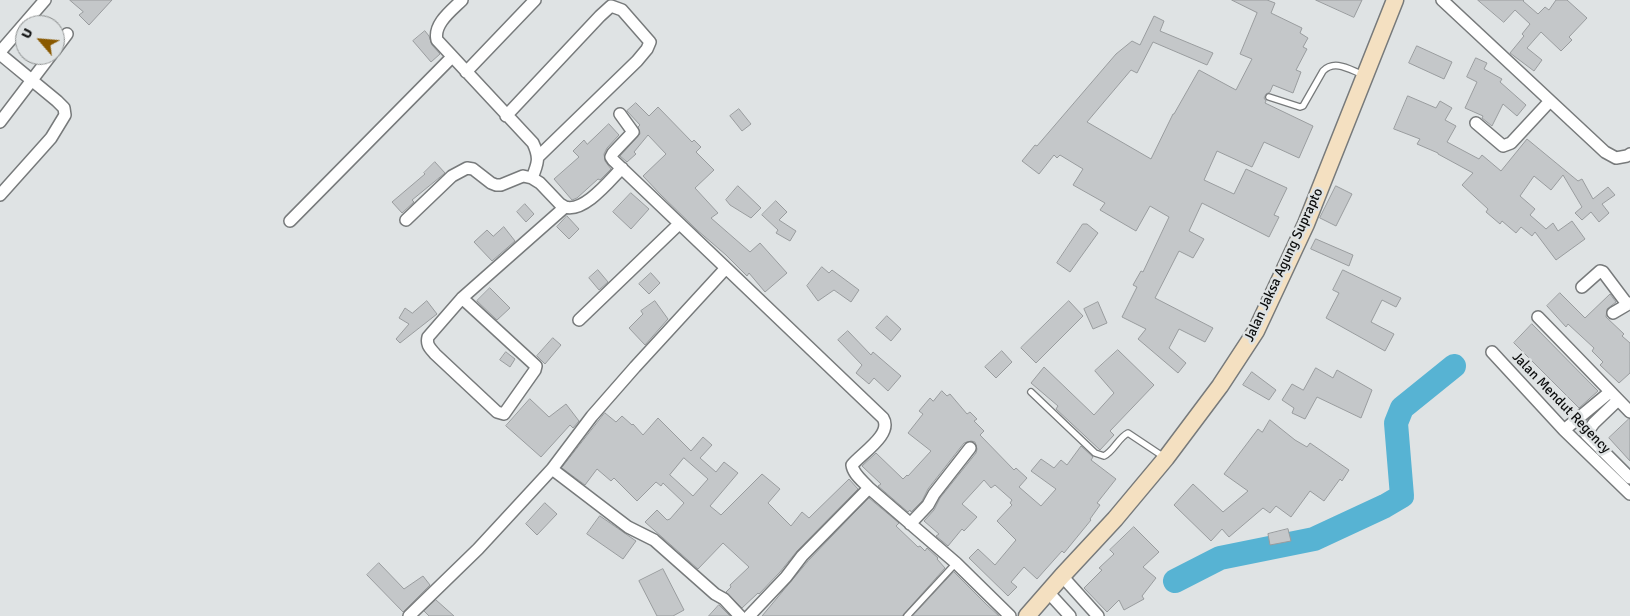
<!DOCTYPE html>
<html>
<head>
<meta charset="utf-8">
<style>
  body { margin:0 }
  #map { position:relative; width:1630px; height:616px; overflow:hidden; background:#dfe3e4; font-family:Signika,sans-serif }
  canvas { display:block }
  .north { position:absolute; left:15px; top:15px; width:50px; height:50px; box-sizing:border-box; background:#dfe3e4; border:1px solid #8b8e8e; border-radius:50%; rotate:297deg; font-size:14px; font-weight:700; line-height:20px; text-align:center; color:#0d0e0e }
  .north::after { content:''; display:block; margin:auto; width:18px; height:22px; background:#895900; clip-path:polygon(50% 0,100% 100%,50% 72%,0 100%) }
</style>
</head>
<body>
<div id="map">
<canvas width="1630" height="616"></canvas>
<div class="north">U</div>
</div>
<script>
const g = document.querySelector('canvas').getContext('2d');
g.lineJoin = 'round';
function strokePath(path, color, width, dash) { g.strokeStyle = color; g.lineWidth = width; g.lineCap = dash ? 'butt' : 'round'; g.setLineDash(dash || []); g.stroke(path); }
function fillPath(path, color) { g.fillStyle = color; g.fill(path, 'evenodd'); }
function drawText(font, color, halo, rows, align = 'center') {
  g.font = font + ' Signika,sans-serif'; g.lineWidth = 5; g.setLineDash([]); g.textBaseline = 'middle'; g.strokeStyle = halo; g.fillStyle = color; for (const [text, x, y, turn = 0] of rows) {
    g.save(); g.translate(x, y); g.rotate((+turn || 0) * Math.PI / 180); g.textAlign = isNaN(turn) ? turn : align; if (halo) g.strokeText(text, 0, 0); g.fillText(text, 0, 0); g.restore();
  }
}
strokePath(new Path2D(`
  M1175,581L1220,558L1314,539L1385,506L1402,496L1396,423L1402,408L1454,366`), '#57b3d3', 24);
const building = new Path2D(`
  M70,0H112L89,25L79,15L83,12Z
  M1232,0H1267L1275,3L1271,13L1302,28L1300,33L1308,38L1303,47L1307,49L1296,70L1301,72L1293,93L1273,85L1270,92L1266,94L1264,98L1266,101L1265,103L1313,126L1299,158L1264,142L1252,167L1217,151L1204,180L1234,194L1246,169L1287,188L1274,215L1279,217L1269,237L1202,203L1189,231L1204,239L1193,258L1179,251L1155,298L1213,328L1205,342L1179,329L1169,348L1186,363L1178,373L1138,339L1146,329L1122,317L1137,287L1133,285L1141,271L1143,272L1169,217L1150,206L1136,231L1100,210L1105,203L1073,185L1083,169L1060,155L1057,158L1054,155L1039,174L1022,161L1035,145L1037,146L1116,54L1132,41L1140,45L1154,16L1164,21L1160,31L1213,53L1207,65L1153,42L1137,73L1131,70L1087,122L1151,159L1173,114H1174L1199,70L1236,90L1252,59L1240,54L1257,13Z
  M1316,0H1362L1354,17Z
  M1478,0H1524L1523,1L1538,14L1545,7L1549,10L1556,0H1567L1587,18L1569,37L1572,40L1561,51L1541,32L1527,48L1542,60L1534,71L1510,53L1524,36L1522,34L1530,24L1515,10L1504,22Z
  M425,31L429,36L432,45L440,54L431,62L413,41Z
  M1417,46L1452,62L1444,79L1409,63Z
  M1476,58L1487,63L1484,69L1502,79L1500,82L1526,105L1517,116L1503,104L1492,126L1482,118L1483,116L1465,108L1477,82L1467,77Z
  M1408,96L1436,108L1440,101L1452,108L1445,120L1456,126L1447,142L1479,159L1482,155L1501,171L1527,139L1578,181L1582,179L1593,199L1608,187L1615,195L1602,204L1609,213L1599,222L1591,212L1582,220L1575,213L1582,207L1563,175L1551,190L1534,176L1520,196L1535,209L1530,215L1546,229L1553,223L1558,231L1572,221L1585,239L1556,260L1535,232L1532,236L1521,227L1516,233L1502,221L1500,224L1486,212L1488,209L1462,185L1473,173L1438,154V153L1417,144L1420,139L1394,129Z
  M636,103L649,116L658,107L692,142L694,140L701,147L696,152L714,170L695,188L718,213L711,218L750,252L760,243L787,273L765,292L749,273L747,276L726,255L697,230L660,194L643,176L666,154L648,135L634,152L636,154L627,162L620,156L640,134L638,127L640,125L627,111Z
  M739,109L751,124L742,131L730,116Z
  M609,124L619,135L607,148L604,154L605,161L611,169L600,180L598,179L577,198L572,200L554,179L579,157L573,151L584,140L587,144Z
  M435,162L445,173L412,200L414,202L402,213L392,202L425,174L424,173Z
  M738,186L761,208L751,218L730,205L726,200Z
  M1336,186L1352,194L1336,226L1320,218Z
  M631,193L649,209L631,229L613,212Z
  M776,201L787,212L779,220L796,231L790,241L776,233L778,230L762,215Z
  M525,204L534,214L526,222L517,212Z
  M567,216L579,229L569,239L557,227Z
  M1083,224H1087L1098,233L1070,272L1057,263Z
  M504,227L515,241L492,261L474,242L487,230L493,236Z
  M1316,239L1353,255L1349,266L1311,249Z
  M822,267L829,273L832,270L859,290L851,302L834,290L818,301L807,286Z
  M598,270L608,282L599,290L589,278Z
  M1343,270L1401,298L1396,307L1382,300L1371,322L1394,334L1385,351L1326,318L1339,293L1333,290Z
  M651,273L660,283L649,294L639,284Z
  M490,288L510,308L497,320L477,301Z
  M1560,293L1585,318L1610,294L1616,302L1607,309L1606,317L1624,334L1622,336L1630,343V373L1619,383L1600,365L1603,362L1592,351L1594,348L1568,324L1566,327L1547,306Z
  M427,301L437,314L400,343L396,339L409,324L399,318L405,308L412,313Z
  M655,301L668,319L645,345L629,328L643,314L641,311Z
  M1069,301L1083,316L1036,363L1021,348Z
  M1098,302L1107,323L1093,329L1084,309Z
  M887,316L901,329L891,341L876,328Z
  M1532,324L1598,391L1579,408L1514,343Z
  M848,331L871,355L873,352L901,376L888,391L874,378L869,384L856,373L862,365L838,340Z
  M553,338L561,345L545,364L537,356Z
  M1118,350L1154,385L1110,431L1114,435L1100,450L1056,409L1058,406L1031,383L1044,367L1094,415L1114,393L1095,371Z
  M1002,351L1012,362L996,378L985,367Z
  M506,352L515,359L510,367L500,360Z
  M1316,368L1333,378L1337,370L1372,390L1361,418L1317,397L1305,419L1292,413L1294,408L1282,400L1292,384L1303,390Z
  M1252,372L1276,390L1269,400L1243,385Z
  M942,391L947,396L950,394L967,414L970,412L977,419L974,421L984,431L980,435L1014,470L1016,468L1027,478L1019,487L1041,506L1056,489L1031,471L1041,459L1054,468L1061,460L1067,465L1081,446L1093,457L1091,460L1116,479L1097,503L1100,505L1090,519L1091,520L1064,553L1062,551L1037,579L1024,567L1011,582L1017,587L1008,596L969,558L978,549L995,565L1016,540L997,521L1012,505L1010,503L1012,500L995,485L991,488L984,480L962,504L977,517L964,531L962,529L948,546L936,536L939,534L924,521L934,510L940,498L976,453L977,449L975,442L971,441L964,443L928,489L922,501L911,512L910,510L908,512L878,486L881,484L862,466L876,453L903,479L907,475L908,476L931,451L908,433L923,414L919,411L930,398L933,401Z
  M530,399L549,417L566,404L579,421L573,428L570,425L541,457L506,426Z
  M605,413L616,422L622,416L632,425L633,424L643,435L658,418L691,451L703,437L712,445L700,458L716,472L724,462L738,473L710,506L721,515L762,474L780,489L768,503L791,526L802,512L809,518L849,479L858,489L797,551L780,572L759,594L758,593L742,608L726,592L731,587L730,585L749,567L723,543L698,569L645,522L657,510L667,520L670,519L684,503L663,483L661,486L656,482L637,501L614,478L611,481L597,469L585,485L562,468ZM684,458L708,479L693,496L670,475Z
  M1629,419H1630V461L1609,438Z
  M1270,420L1295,440L1307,447L1310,443L1349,470L1342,481L1340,479L1324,501L1310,491L1291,517L1276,506L1270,513L1263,508L1229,537L1222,529L1211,541L1174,505L1193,484L1223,512L1248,491L1224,474L1258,429L1262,432Z
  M869,498L899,523L896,526L918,547L920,546L925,551L927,548L938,558L937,559L945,568L902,616H762L808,561Z
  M545,503L557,514L537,535L526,524Z
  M600,516L636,541L623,559L587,534Z
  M1134,527L1159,552L1143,567L1156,578L1142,596L1144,599L1124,610L1119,600L1107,612L1084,588L1102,570L1099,568L1114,554L1110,550Z
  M1288,529L1291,541L1270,545L1268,534Z
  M379,563L404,589L423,576L430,585L403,612L367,575Z
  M663,569L684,610L673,616H657L639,581Z
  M954,572L986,604L999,616H913Z
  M436,600L454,616H429L424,611Z
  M719,605L730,616H709Z`);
fillPath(building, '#c4c7c9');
strokePath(building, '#999c9e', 1);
const service = new Path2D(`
  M1269,97L1300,107L1303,106L1323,71C1335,59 1350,70 1364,75
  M1031,392L1095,453L1104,456C1114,451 1118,438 1128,433L1164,457
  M907,616L956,563`);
const minor = new Path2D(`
  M462,0C452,10 433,24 437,40L533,143C540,158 538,163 532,178
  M1442,0L1605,152L1616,158L1627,156L1630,154
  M55,50L67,34
  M0,52L45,0
  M0,54L57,101L64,108L65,115L51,138L0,195
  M466,72L535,0
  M620,114L633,132L613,153L611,157L613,160L883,418C893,434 862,453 852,465C853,474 863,481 869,488L956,563L1010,616
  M506,116L600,16L611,6L622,10L650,42L647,49L637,61L538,157
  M0,122L51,55
  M1476,123L1503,146L1511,143L1550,101
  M406,220L452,176L467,168L473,169L491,183L496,185H501L523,176L532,178L540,183L560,204L565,207
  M290,221L452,57
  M1582,287L1600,271L1603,272L1627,304
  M462,298L536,366L535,370L504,414L497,412L435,354C430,348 426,345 428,337L462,298L565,207C584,213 610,180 622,168
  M1613,313L1630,303
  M1538,317L1630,412
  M579,320L679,224
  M1492,352L1564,430L1630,494
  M1618,400L1594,423L1586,434L1630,478
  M1564,430L1610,392
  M552,469L628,527L654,540L715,594L724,599L740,616
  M910,524L928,505L934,494L970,448
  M1062,576L1098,616
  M1048,592L1070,616
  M409,616L478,549L552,469L592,416L635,367L726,268
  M749,616L786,577L802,556L869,488`);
const secondary = new Path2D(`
  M1027,616L1062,576L1115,519L1166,458L1220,386L1256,331L1306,224L1395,0`);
strokePath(service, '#777a7b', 8);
strokePath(minor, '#777a7b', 14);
strokePath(secondary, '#777a7b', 19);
strokePath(service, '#fff', 5.5);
strokePath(minor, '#fff', 11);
strokePath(secondary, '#f4e0c1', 16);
drawText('14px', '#0d0e0e', '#dfe3e4', [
  ["Jalan Jaksa Agung Suprapto",1284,265,-65],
  ["Jalan Mendut Regency",1561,403,46]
]);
</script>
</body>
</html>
